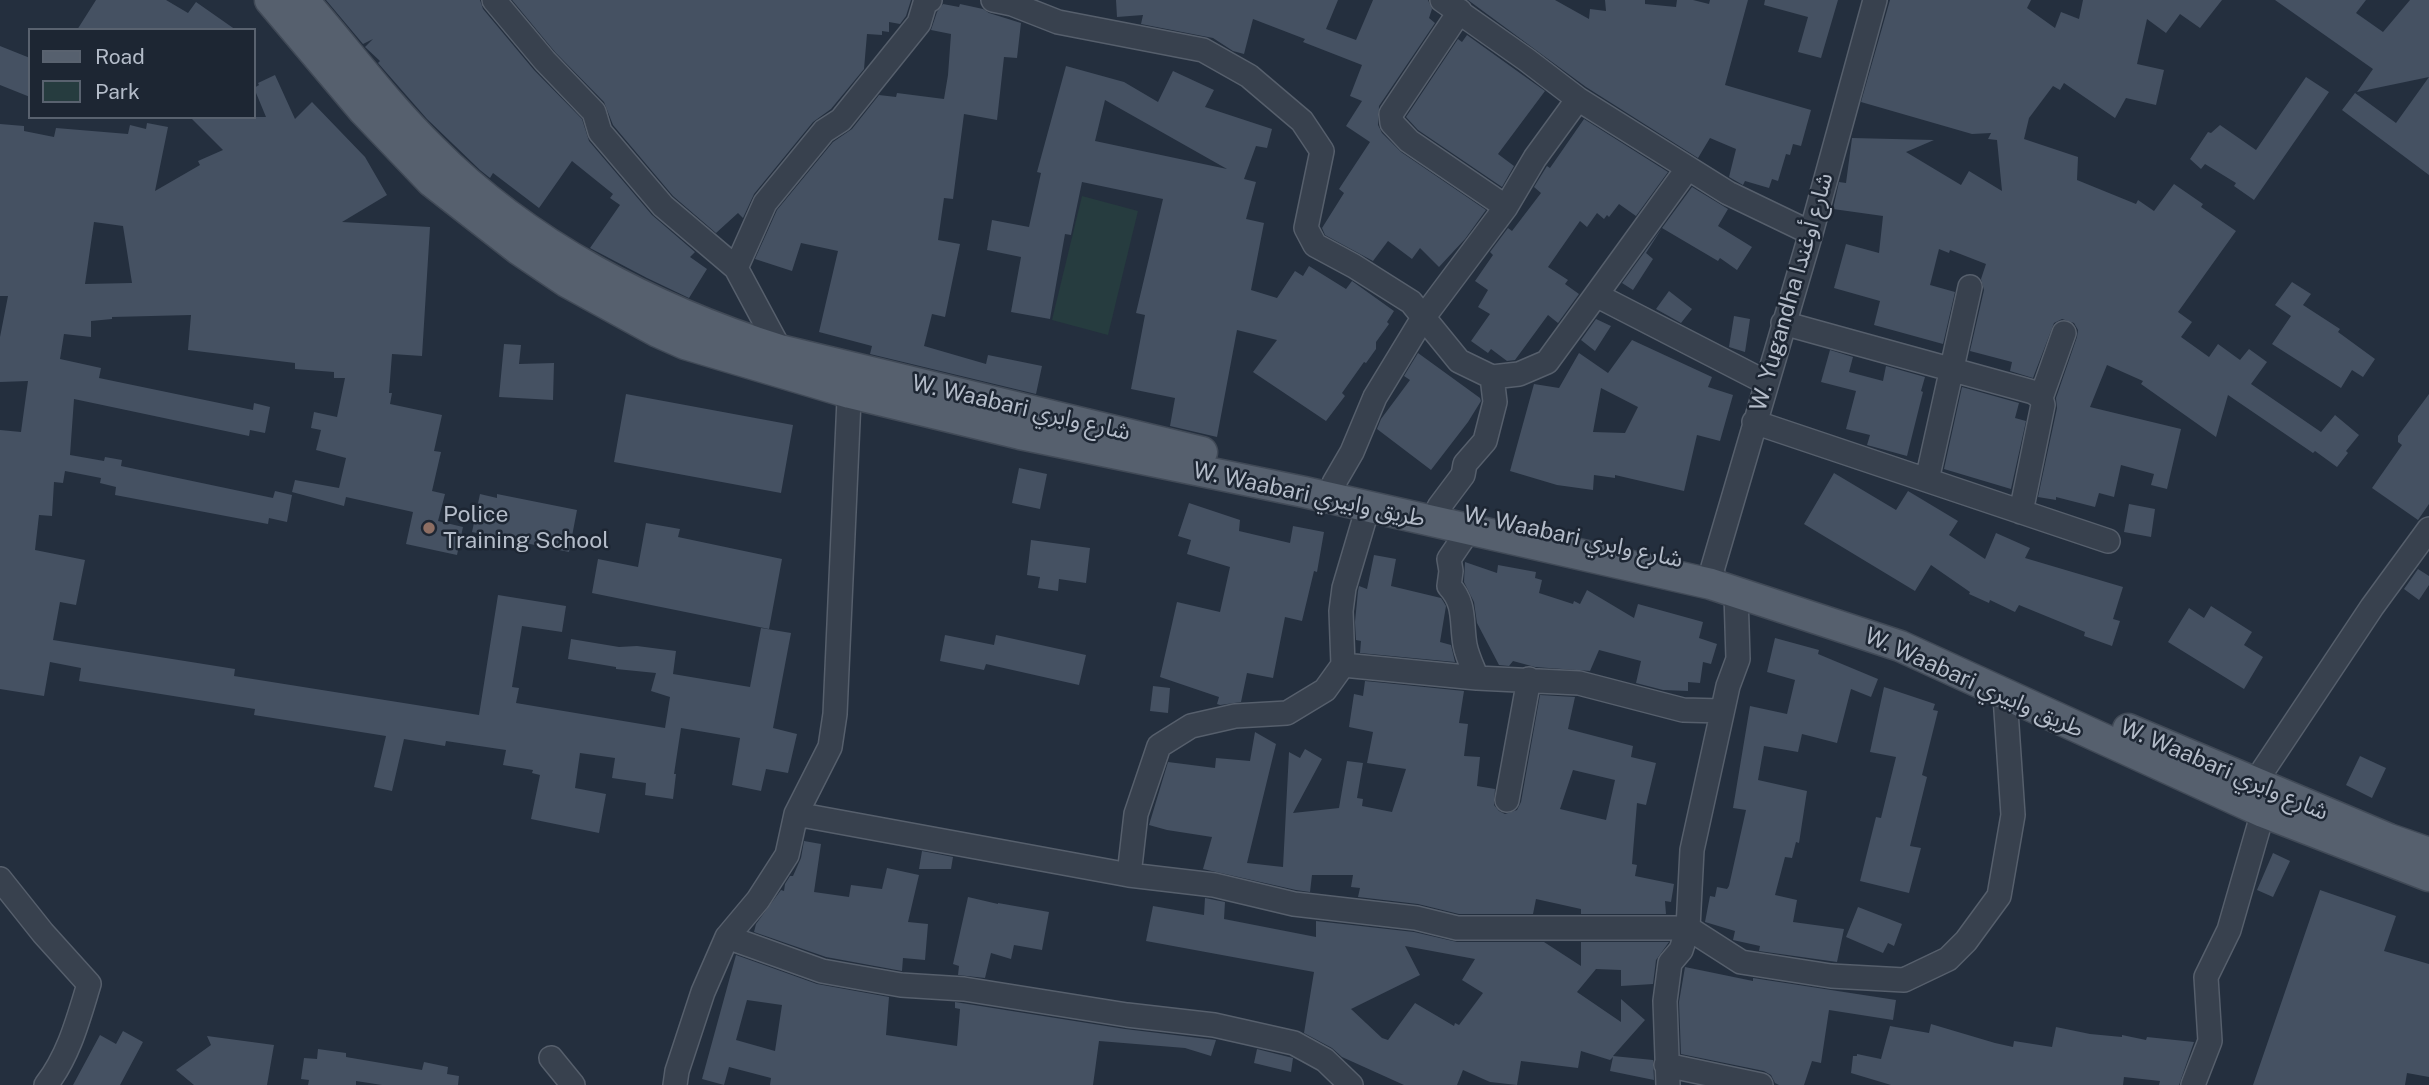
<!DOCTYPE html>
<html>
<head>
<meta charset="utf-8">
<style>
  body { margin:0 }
  #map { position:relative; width:2429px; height:1085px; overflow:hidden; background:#242f3e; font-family:"Public Sans",sans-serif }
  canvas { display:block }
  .legend { position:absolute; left:28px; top:28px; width:228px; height:91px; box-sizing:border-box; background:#1d2633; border:2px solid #59626f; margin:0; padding:9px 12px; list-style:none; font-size:21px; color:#b4bcc9 }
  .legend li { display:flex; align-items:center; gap:14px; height:35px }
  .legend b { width:35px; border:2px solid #59626f }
</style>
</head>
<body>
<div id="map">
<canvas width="2429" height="1085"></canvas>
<ul class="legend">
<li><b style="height:9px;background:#56606e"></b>Road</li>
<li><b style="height:19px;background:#263c3f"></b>Park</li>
</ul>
</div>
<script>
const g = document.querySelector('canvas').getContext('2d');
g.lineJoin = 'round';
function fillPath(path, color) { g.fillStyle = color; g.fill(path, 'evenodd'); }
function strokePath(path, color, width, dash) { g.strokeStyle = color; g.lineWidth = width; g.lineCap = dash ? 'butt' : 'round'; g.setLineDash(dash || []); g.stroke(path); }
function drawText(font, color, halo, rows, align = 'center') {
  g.font = font + ' "Public Sans","Noto Sans Arabic",sans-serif'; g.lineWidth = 5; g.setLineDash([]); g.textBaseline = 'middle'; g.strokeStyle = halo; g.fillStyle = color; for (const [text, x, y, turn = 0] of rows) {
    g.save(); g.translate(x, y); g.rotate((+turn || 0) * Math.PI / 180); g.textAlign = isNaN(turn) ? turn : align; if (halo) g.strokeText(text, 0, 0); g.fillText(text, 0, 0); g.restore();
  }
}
fillPath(new Path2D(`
  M1082,196L1138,211L1108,335L1052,320Z`), '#263c3f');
fillPath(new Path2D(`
  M96,0H166L188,13L196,2L236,30H77Z
  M326,0H480L483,9L534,70L582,119L589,141L652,215L695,252L690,257L707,269L689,298L647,278L590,248L620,205L610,198L613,194L572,161L539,208L493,173L490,178L480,170L427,119L378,63L380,61L365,47L373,39L363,44Z
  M512,0H911L906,16L900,24L889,22V32L882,31V35L867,34L864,69L831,109L813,122L754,194L743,218L738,213L716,233L673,196L613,125L604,102L555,52Z
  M1116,0H1338L1326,29L1356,40L1373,0H1428L1432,9L1429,18L1435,23L1379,106L1378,125L1382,133L1401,152L1486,210L1465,239L1439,267L1420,248L1412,259L1388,241L1373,261L1325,235L1322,228L1344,193L1339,189L1370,142L1346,126L1362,101L1350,96L1362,65L1303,42L1305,39L1253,19L1244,54L1233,51L1213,38L1141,24L1143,15L1117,17Z
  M1468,0H1555L1589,19L1590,9L1606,11L1605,0H1645V4L1676,7L1677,0H1693L1709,4L1710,0H1748L1725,85L1811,110L1801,146L1793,144L1790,155L1786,154L1778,181L1772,179L1769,188L1745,181L1743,185L1729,177L1736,149L1710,138L1698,158L1586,87Z
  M1765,0H1838L1821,58L1798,52L1808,17L1764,5Z
  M1890,0H2031L2027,8L2055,28L2061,12L2079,19L2083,0H2222L2200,28L2180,14L2166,33L2147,19L2137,64L2164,70L2156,105L2126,98L2115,118L2064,83L2060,90L2053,86L2029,118L2024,139L2078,157L2077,180L2136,204L2138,200L2154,211L2174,184L2203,204L2201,207L2236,231L2178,312L2192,322L2181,337L2209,357L2218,344L2240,360L2249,349L2267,362L2251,384L2321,432L2335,415L2359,435L2346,451L2348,453L2337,467L2315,451L2313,453L2228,395L2216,437L2141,384L2143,381L2107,365L2090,407L2181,429L2167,489L2151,485L2154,474L2121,465L2114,497L2099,493L2095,507L2056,497V500L2038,497L2057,408L2056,398L2077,337L2078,330L2074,323L2062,319L2054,323L2033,378L2010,371L2012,362L1970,351L1984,290L1981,279L1986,264L1950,250L1949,253L1939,249L1930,285L1955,292L1943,344L1874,325L1880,301L1834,288L1846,244L1879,253L1883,216L1833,209L1839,182L1846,183L1852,138L1934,140L1906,152L1961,185L1969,171L2002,191L1997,140L1988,139L1991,133L1972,134L1861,102Z
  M2275,0H2366L2356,13L2383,32L2410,0H2429V77L2357,92L2373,69Z
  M943,4L959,7L960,4L983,9L989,13L1021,23L1017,58L1004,57L997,120L964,114L953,199L944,198L938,240L960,244L945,317L932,314L924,346L986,364L988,355L1042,366L1036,394L870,354L872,346L819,332L838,251L801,243L792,271L755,259L777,210L833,142L852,129L879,95L896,97L897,93L944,99L948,75L951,34L931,30L937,12Z
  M1467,35L1545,91L1498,154L1514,166L1502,187L1418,130L1406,117L1458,39L1462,42Z
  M0,46L30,58V97L0,85Z
  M1066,66L1124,82L1158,102L1173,71L1214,90L1205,107L1272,129L1267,148L1256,146L1244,179L1256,182L1246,219L1264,223L1251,290L1277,298L1295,271L1303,276L1309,266L1346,289L1352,281L1394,311L1387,322L1389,324L1376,342V349L1366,363L1364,362L1342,393L1345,396L1326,421L1253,372L1277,340L1237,330L1217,437L1170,426L1175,398L1131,389L1145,315L1136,313L1163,199L1082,182L1071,235L1065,234L1050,319L1011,312L1021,257L987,250L992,220L1029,227L1041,173L1037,172ZM1105,100L1227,169L1095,141Z
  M275,75L295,119L312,102L365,157L387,195L342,222L430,227L422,356L392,354L389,393H392L390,404L442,415L434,451L441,452L432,491L445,494L438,521L463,527L457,555L406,544L413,512L346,497L344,506L292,492L295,480L339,488L346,458L316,450L321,430L311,428L314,412L337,417L345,378H334V372L295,369V363L188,350L191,315L112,317V319L91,321V337L64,334L60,359L101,368L99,378L253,410L254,403L270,407L265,433L250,430L249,436L74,399L70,455L104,461L105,457L122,460L121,466L273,498L275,491L292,495L287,522L269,518L268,524L115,495L116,487L100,483L101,478L65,471L63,483L54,482L52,516L39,515L35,550L85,560L76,605L60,602L53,640L235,669L234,676L479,715L498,595L566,606L562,632L522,626L512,687L519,688L516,703L665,728L670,697L651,691L656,673L616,669V667L568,659L571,639L619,647L637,646L676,651L673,674L750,687L761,628L791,633L773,728L797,734L788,773L766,769L761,791L732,785L740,738L681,728L674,774H676L673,799L645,795L646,783L612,778L615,758L580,753L575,788L606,794L599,833L531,819L540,775L532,773L533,770L503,765L506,750L446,741L445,746L404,739L392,791L374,787L386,736L254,715L255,709L79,681L81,668L50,662L44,696L0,689V430L21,432L28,381L0,382V337L8,296H0V124L24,126V131L54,137L56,128L128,134L130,125L146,129L147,123L168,127L155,191L200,165L198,161L223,150L190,117H266L254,88L259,85L258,83ZM94,222L123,226L132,283L85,284Z
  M2306,77L2329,92L2254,200L2234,186L2236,183L2205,164L2201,169L2190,159L2208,132L2211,133L2220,125L2256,150Z
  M2429,77V175L2342,110L2355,93L2396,123Z
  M1584,119L1668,172L1636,216L1619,204L1609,217L1607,215L1604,219L1597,213L1587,227L1580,221L1548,267L1568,280L1565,284L1579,294L1558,323L1548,315L1515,360L1507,361L1491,349L1488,353L1471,341L1490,314L1478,307L1488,290L1475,281L1493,255L1490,252L1508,228L1512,231L1541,193L1534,187L1547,166L1550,168Z
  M1692,187L1728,209L1718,226L1752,247L1737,270L1720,258L1718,261L1662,228Z
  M1662,228L1646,253L1653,259L1633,290L1622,283Z
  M2292,282L2311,294L2303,305L2340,329L2338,332L2375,359L2363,377L2352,370L2341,388L2272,344L2291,316L2275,305Z
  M1669,291L1692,309L1681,323L1656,309Z
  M1734,316L1750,319L1745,352L1729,347Z
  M1596,319L1611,326L1595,351L1581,340Z
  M1632,340L1712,377L1708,387L1733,395L1720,441L1697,435L1684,491L1615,475V478L1594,475L1593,490L1557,485L1510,471L1534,384L1559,388L1579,353L1608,373ZM1601,388L1638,407L1625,433L1593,432Z
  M504,344L521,345L519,364L554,363L553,400L499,397Z
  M1830,350L1853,357L1849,372L1883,381L1886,366L1925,377L1921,391L1923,392L1907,456L1867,445L1870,435L1846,429L1856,391L1821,382Z
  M1418,353L1480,398L1481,401L1468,422L1431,470L1377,429L1381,419L1410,380L1404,376Z
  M1962,387L2019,403L2015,418L2026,421L2011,489L1944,469Z
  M626,394L793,425L781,493L614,462Z
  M2429,394V504L2418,520L2372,488L2402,445L2398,442V436Z
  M1019,468L1047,474L1040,509L1012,503Z
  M1834,473L1896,510L1908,491L1958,521L1949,535L1985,559L1996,533L2030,548L2025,558L2123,587L2113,619L2120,621L2112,646L2084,636L2085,632L2019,605L2015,612L1990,600L1989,603L1969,594L1970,592L1931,565L1915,591L1804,524Z
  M480,494L497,498V494L577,510L569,552L472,532Z
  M1189,503L1240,520L1239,531L1290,543L1293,526L1324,532L1317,572L1314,571L1302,621L1285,617L1273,678L1247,673L1241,702L1220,705L1217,704L1219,697L1160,677L1177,602L1220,612L1230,567L1187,554L1191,540L1178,536Z
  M2129,504L2155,509L2151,537L2124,532Z
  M646,523L680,529L678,537L782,559L769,629L592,593L598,559L638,567Z
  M1031,540L1090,548L1086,583L1059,579L1058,591L1038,588L1040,577L1027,575Z
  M1374,555L1396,559L1391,586L1441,598L1443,601L1446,606L1440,642L1451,645L1455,662L1360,653L1361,641L1356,640L1355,622L1358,591L1359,586L1367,589Z
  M1465,562L1497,573L1498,565L1536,572L1535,578L1542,580L1539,593L1573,604L1574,601L1580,604L1587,590L1634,618L1638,604L1703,622L1699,638L1717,644L1711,664L1703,662L1700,683L1688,682V691L1663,690L1636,683L1641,661L1599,650L1590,671L1535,667L1513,661L1509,666L1499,665L1477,623L1474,602L1464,582Z
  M2418,569L2429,576V585L2419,600L2404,589Z
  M2211,606L2252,632L2244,645L2263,657L2244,689L2168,642L2189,608L2204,618Z
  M945,635L994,645L996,635L1086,655L1079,685L986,664L984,670L940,661Z
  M1775,638L1819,650L1818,654L1878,679L1871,697L1851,689L1837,743L1802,734L1798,752L1764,746L1758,780L1807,791L1799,843L1796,842L1792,858L1785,857L1775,895L1797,900L1793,922L1844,929L1837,962L1759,951L1760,946L1733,940L1735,931L1705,922L1710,896L1715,897L1717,887L1727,889L1729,886L1746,810L1733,808L1750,706L1787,714L1795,680L1767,672Z
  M1365,681L1464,691L1459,723L1468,724L1464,756L1480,757L1477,786L1495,789L1494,805L1499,811L1505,814L1517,810L1521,802L1540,695L1575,697L1568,729L1633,746L1631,757L1656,763L1646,805L1637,803L1632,864L1637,865L1635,876L1674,884L1671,902L1665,901L1666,914H1581V909L1536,899L1533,914H1459L1418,904L1358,897L1360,888L1351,887L1353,875H1312L1310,892L1296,890L1203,869L1212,837L1167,830L1149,825L1168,762L1215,768L1216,758L1250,761L1255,732L1276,744L1247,863L1283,867L1289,752L1300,758L1305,749L1322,759L1293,813L1339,808L1347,761L1363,763L1357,798L1363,799L1362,806L1392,812L1406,769L1367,763L1373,732L1349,727L1354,694L1363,696ZM1573,770L1615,780L1606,820L1560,809Z
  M1153,686L1170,688L1168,713L1150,711Z
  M1884,687L1935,704L1933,710L1938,711L1922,775L1927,777L1910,846L1921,848L1909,893L1860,881L1876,817L1881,818L1896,757L1870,752Z
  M2360,756L2386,768L2372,798L2346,785Z
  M804,841L821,844L814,892L849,897L851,885L882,889L887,868L919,875L908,922L928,924L925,960L903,958L902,971L826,957L754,932L756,924L781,890L784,891L785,884L790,876H793L801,858Z
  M922,851L953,857L951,869H919Z
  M2273,853L2290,861L2273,897L2257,890Z
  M2320,890L2396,916L2384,951L2429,964V1077L2407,1073L2405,1085H2253Z
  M968,897L998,904V903L1049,912L1042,950L1014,945L1011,959L991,953L985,978L958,975L959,966L953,964Z
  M1205,898L1225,902L1224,919L1316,937V921L1414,932L1457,942H1544L1581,966V942H1669L1656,960L1653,984L1621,986V970L1596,969L1577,992L1621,1022V999L1645,1020L1613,1056L1653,1060L1654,1080L1610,1071L1613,1057L1610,1060L1581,1051L1578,1068L1521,1061L1517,1085L1490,1082L1463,1070L1457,1085H1404L1342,1057L1332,1048L1304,1033L1314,972L1146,941L1153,906L1204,915ZM1405,946L1475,959L1462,980L1483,993L1459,1025L1455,1023L1454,1026L1415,1003L1388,1040L1382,1038L1351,1009L1420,975Z
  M1858,907L1902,924L1894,946L1888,943L1883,953L1846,937Z
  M736,955L817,984L889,997L886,1035L957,1046L960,1009L955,1008V1002L1125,1029L1216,1040L1211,1056L1185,1048L1099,1041L1093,1085H770L771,1078L729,1067L724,1085L702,1079ZM747,1000L782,1005L775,1051L736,1040Z
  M1685,967L1753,981V978L1896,1000L1893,1020L1829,1010L1821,1063L1812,1061L1804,1085H1779L1775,1083L1771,1075L1764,1071L1681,1054L1679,1002Z
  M1931,1024L1995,1043L2013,1047L2014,1041L2052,1047L2056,1027L2090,1034L2122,1037V1035L2146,1040L2147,1037L2194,1042L2179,1085H2159L2160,1081L2124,1077L2123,1085H1891L1851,1073L1853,1056H1857V1054L1881,1059L1890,1026L1929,1033Z
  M123,1031L143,1042L120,1085H73L100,1035L116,1044Z
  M207,1036L274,1045L267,1085H194L176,1070L211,1045Z
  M318,1049L346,1053V1057L422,1070L424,1062L448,1067L447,1074L459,1076L458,1085H382L356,1081V1085H308L309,1080L301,1079L304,1058L317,1059Z
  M1257,1049L1293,1058L1291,1072L1254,1063Z`), '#455162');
const minor = new Path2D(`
  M494,0L545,61L594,112L600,132L663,206L736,268L780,350
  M993,0L1012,4L1058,22L1203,50L1249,76L1269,93L1302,121L1322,151L1306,228L1315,245L1354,266L1411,302L1459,361L1492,377L1519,374L1547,362L1596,295L1765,382
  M1442,0L1527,60L1578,99L1728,193L1811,233
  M1460,11L1391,114L1392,123L1409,141L1506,207
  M736,268L765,203L824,131L841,120L919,23L925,3L930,0
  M1596,295L1688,168
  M1783,323L2033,392L2041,397L2043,405L2021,512
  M2041,398L2064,333
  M1754,422L2108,541
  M1927,480L1970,287
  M1334,483L1352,452L1375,397L1423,318L1506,207L1535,158L1578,99
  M1439,507L1463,475L1465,464L1485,441L1495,402L1492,377
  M1468,531L1449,559L1451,571L1449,586C1466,604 1461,622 1465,645C1467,656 1473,668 1477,678L1579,683L1683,710L1722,711
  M1711,584L1713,567L1811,233L1875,0
  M1736,594L1738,659L1728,686L1692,850L1688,928L1741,962L1831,976L1904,980L1948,959L1966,941L1999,896L2013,815L2005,696
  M1343,665L1477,678
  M2254,784L2372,607L2429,529
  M1507,800L1529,679
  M796,814L1129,875L1214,885L1294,904L1416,918L1457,928H1688L1681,950L1670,963L1665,1001L1668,1085
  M1129,875L1136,814L1159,746L1191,726L1235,716L1287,713L1325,690L1343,665L1341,611L1344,588L1368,507
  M0,879L43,933L89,984C78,1020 69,1055 46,1085
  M727,937L822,971L901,985L964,989L1127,1015L1214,1025L1294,1043L1325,1060L1351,1085
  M551,1058L573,1085
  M1666,1065L1761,1085
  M675,1085L677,1071L703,992L727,937L758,900L787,855L796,814L830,747L835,714L850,377
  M2193,1085L2210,1041L2206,977L2229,930L2263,812`);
const major = new Path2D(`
  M270,0L363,110L432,182L518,249L567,282L658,332L685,344L850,393L1020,434L1304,492L1711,584L1900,646L2263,812L2429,876
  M303,0C346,49 385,103 432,149C527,245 653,310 780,350L1202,452
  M2128,729L2389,839L2429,853`);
strokePath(minor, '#565f6c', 26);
strokePath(major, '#414a57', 33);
strokePath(minor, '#38414e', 23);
strokePath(major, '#56606e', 30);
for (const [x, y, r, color] of [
  [429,528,7,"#8d6e63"]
]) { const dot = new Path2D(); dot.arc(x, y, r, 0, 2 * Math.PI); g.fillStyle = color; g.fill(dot); strokePath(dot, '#1d2633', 2.5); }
drawText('23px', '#b4bcc9', '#1d2633', [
  ["W. Yugandha شارع أوغندا",1792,292,-74],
  ["W. Waabari شارع وابري",1021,408,13],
  ["W. Waabari طريق وابيري",1309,495,12],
  ["W. Waabari شارع وابري",1573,537,12],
  ["W. Waabari طريق وابيري",1974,683,24],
  ["W. Waabari شارع وابري",2224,770,23]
]);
drawText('23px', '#b4bcc9', '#1d2633', [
  ["Police",443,515],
  ["Training School",443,541]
], 'left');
</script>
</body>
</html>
